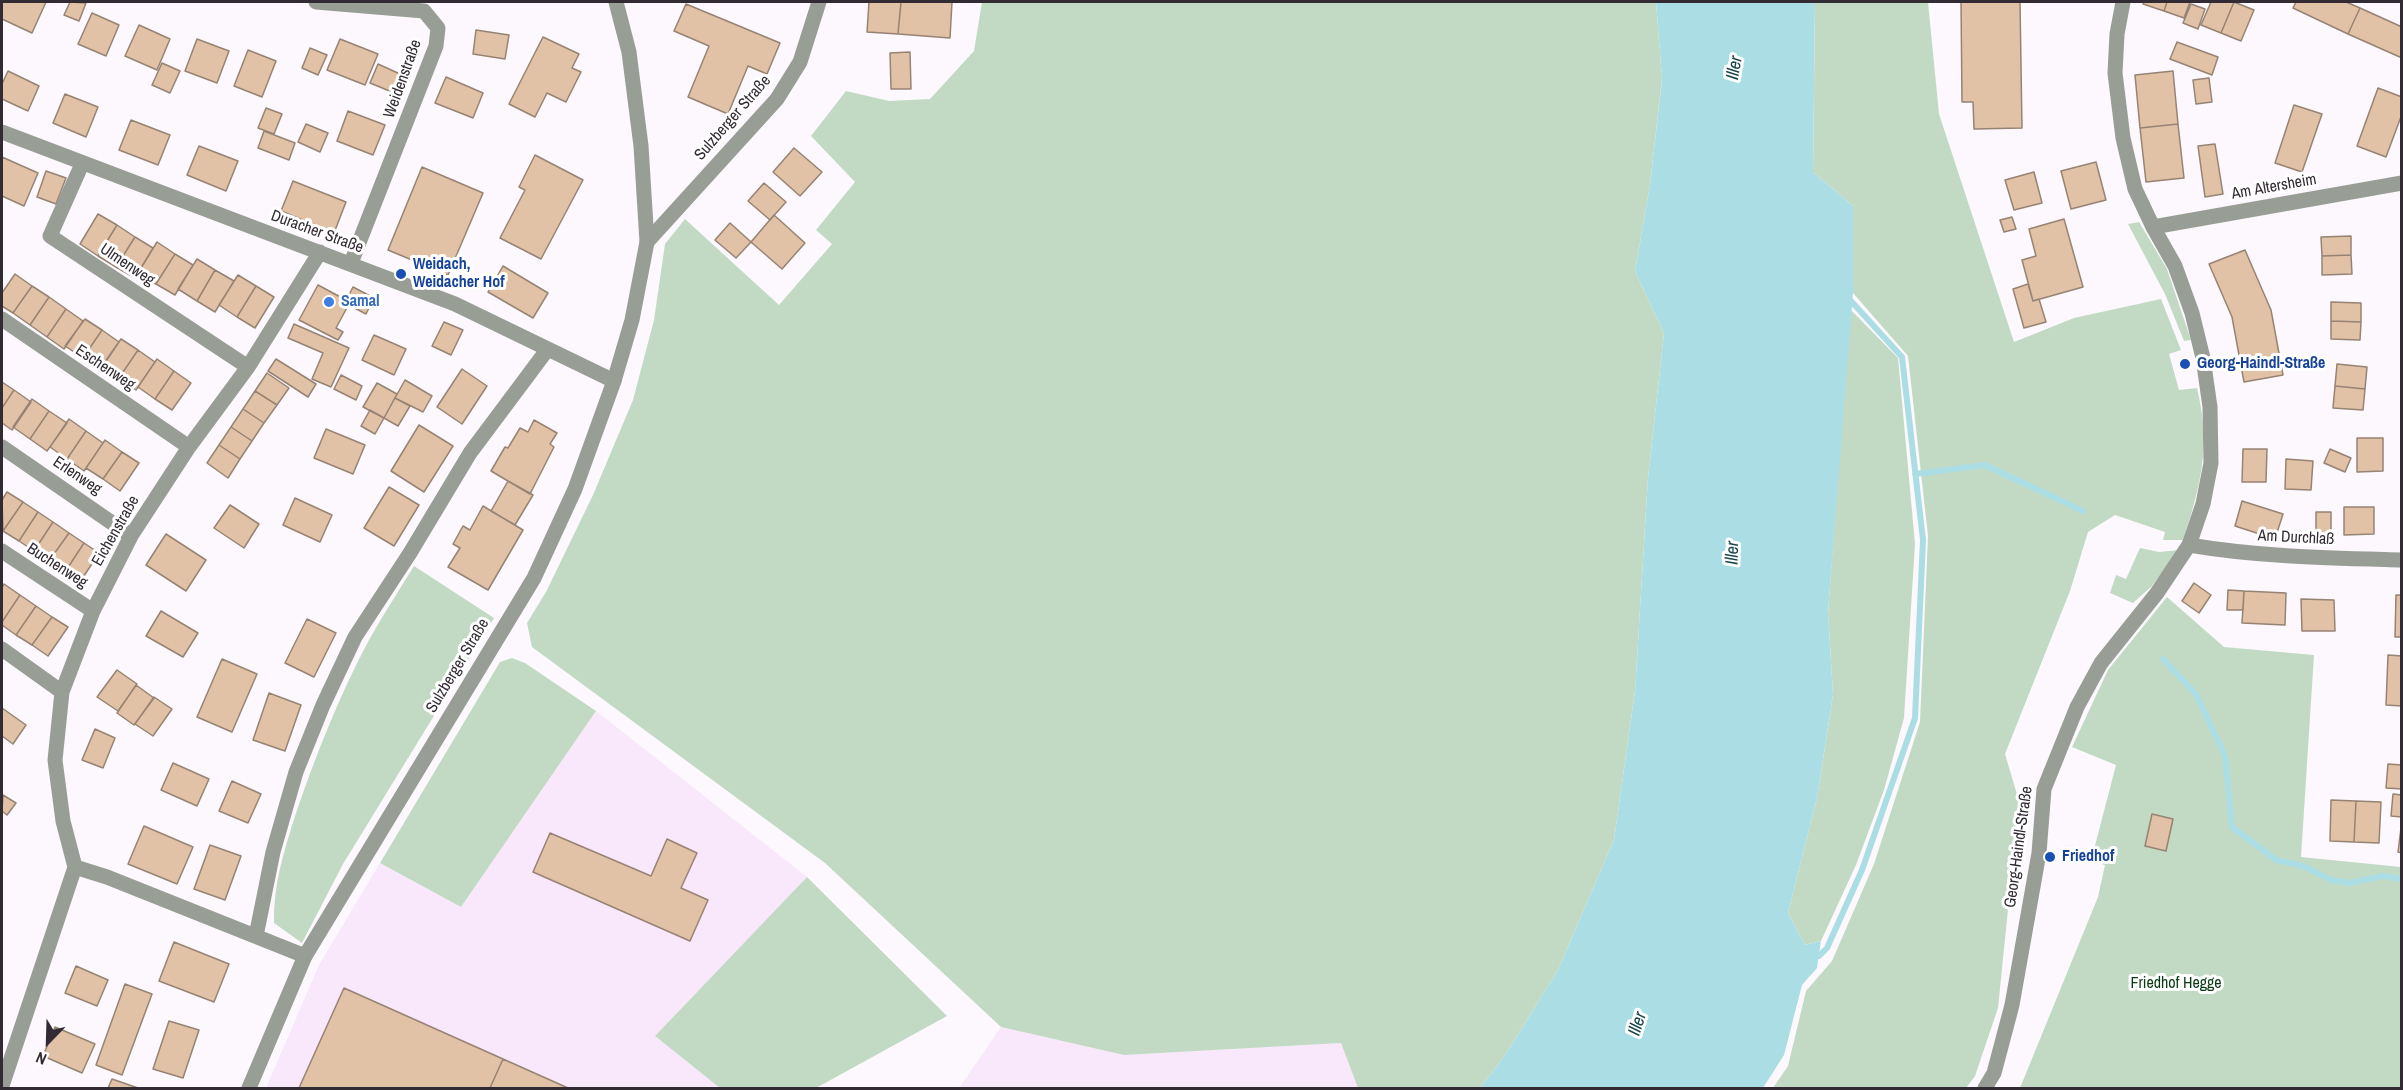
<!DOCTYPE html>
<html>
<head>
<meta charset="utf-8">
<style>
  body { margin:0 }
  #map { position:relative; width:2403px; height:1090px; overflow:hidden; background:#fcf8fd; font-family:"Archivo Narrow",sans-serif }
  canvas { display:block }
  .frame { position:absolute; inset:0; border:3px solid #322b33; pointer-events:none }
  .north { position:absolute; left:18px; top:1012px; width:60px; height:60px; -webkit-text-stroke:4px #fff; paint-order:stroke; rotate:203deg; font-size:16px; font-weight:700; line-height:24px; text-align:center; color:#322b33 }
  .north::after { content:''; display:block; margin:auto; width:21px; height:27px; background:#322b33; clip-path:polygon(50% 0,100% 100%,50% 72%,0 100%) }
</style>
</head>
<body>
<div id="map">
<canvas width="2403" height="1090"></canvas>
<div class="frame"></div>
<div class="north">N</div>
</div>
<script>
const g = document.querySelector('canvas').getContext('2d');
g.lineJoin = 'round';
function fillPath(path, color) { g.fillStyle = color; g.fill(path, 'evenodd'); }
function strokePath(path, color, width, dash) { g.strokeStyle = color; g.lineWidth = width; g.lineCap = dash ? 'butt' : 'round'; g.setLineDash(dash || []); g.stroke(path); }
function drawText(font, color, halo, rows, align = 'center') {
  g.font = font + ' "Archivo Narrow",sans-serif'; g.lineWidth = 6; g.setLineDash([]); g.textBaseline = 'middle'; g.strokeStyle = halo; g.fillStyle = color; for (const [text, x, y, turn = 0] of rows) {
    g.save(); g.translate(x, y); g.rotate((+turn || 0) * Math.PI / 180); g.textAlign = isNaN(turn) ? turn : align; if (halo) g.strokeText(text, 0, 0); g.fillText(text, 0, 0); g.restore();
  }
}
fillPath(new Path2D(`
  M596,711L807,877L655,1036L720,1088H266L319,965L380,863L461,907Z
  M1001,1027L1124,1055L1341,1043L1358,1088H959Z`), '#f9e7fc');
fillPath(new Path2D(`
  M982,2H1656L1662,78L1650,185L1635,271L1664,333L1648,478L1635,691L1614,840L1558,970L1504,1057L1480,1088H1358L1341,1043L1124,1055L1001,1027L825,863L532,647L527,623L546,592L593,495L633,400L654,320L665,244L685,219L779,305L832,244L816,230L855,182L811,136L846,91L889,101L930,99L974,51Z
  M1815,2H1928L1939,114L2014,342L2074,318L2161,299L2181,350L2169,354L2179,390L2197,388C2211,446 2201,485 2183,540H2163L2165,532L2115,515L2088,532L2070,591L2005,754L2019,801L1998,1008L1975,1076L1966,1088H1773L1788,1066L1806,991L1832,961L1874,864L1920,722L1928,536L1908,356L1853,293V206L1813,172Z
  M2139,222L2167,269L2191,340L2184,341L2165,294L2128,224Z
  M1850,309L1898,358L1915,544L1904,718L1884,790L1856,865L1821,941L1805,945L1788,913L1817,798L1833,695L1828,613Z
  M2140,548L2159,552L2179,550L2152,586L2133,603L2110,593L2116,575L2126,579Z
  M414,566L494,618L343,864L302,943L274,923C273,886 284,851 295,816C315,757 339,696 369,640C383,615 399,590 414,566Z
  M2167,597L2224,647L2314,655L2301,857L2401,867V1088H2020L2098,897L2105,865L2091,861L2116,765L2072,747L2108,670Z
  M512,658L525,663L596,711L461,907L380,863L500,662Z
  M807,877L947,1016L816,1088H720L655,1036Z`), '#c2dac3');
fillPath(new Path2D(`
  M1656,2H1815L1813,172L1853,206V293L1828,612L1833,695L1817,798L1788,913L1805,945L1821,941L1817,968L1802,985L1784,1055L1763,1088H1480L1504,1057L1558,970L1614,840L1635,691L1648,478L1664,333L1635,271L1650,185L1662,79Z`), '#abdde5');
strokePath(new Path2D(`
  M1915,474L1985,465L2083,511
  M2163,659L2196,694L2225,756L2232,827L2276,860L2303,866L2331,880L2349,883L2383,876L2402,879
  M1813,956H1819L1827,948L1862,870L1915,718L1923,540L1902,357L1851,301L1844,298`), '#abdde5', 6);
const building = new Path2D(`
  M2,2H46L32,33L2,19Z
  M70,2L86,3L79,21L64,15Z
  M869,2H901L898,34L867,32Z
  M901,2H952L950,38L898,34Z
  M1961,2H2020L2022,128L1974,129L1973,102H1962Z
  M2144,2H2167L2164,11L2143,4Z
  M2167,2H2190L2184,18L2164,11Z
  M2211,2H2234L2221,33L2201,25Z
  M2234,2L2254,10L2241,41L2221,33Z
  M2296,2H2346L2360,8L2348,34L2293,8Z
  M686,4L780,43L767,74L748,66L728,114L688,97L709,46L674,31Z
  M2191,4L2205,9L2198,29L2183,23Z
  M2360,8L2402,27V58L2348,34Z
  M92,13L119,25L106,56L78,44Z
  M139,25L170,39L157,70L125,56Z
  M476,30L509,35L505,59L473,54Z
  M543,37L579,54L572,68L581,72L566,102L547,93L535,117L509,104Z
  M197,39L229,51L217,83L185,71Z
  M340,39L378,54L365,85L327,70Z
  M2177,42L2218,57L2212,75L2170,59Z
  M310,48L327,55L318,75L302,68Z
  M248,50L276,61L262,97L234,86Z
  M910,52L911,89H891L890,53Z
  M162,63L180,71L170,93L152,85Z
  M378,64L400,74L392,92L370,83Z
  M8,71L39,86L28,111L2,99V84Z
  M2173,71L2178,124L2140,128L2135,75Z
  M446,77L483,93L473,118L435,103Z
  M2209,78L2212,102L2196,104L2193,80Z
  M2378,88L2402,97V114L2386,157L2357,146Z
  M65,94L98,107L86,137L53,123Z
  M2294,105L2322,114L2302,172L2275,163Z
  M266,108L282,114L274,134L258,128Z
  M348,111L385,125L373,155L337,141Z
  M131,120L170,135L158,165L119,150Z
  M306,124L328,133L320,152L298,142Z
  M2178,124L2184,178L2146,182L2140,128Z
  M264,131L295,143L289,160L258,148Z
  M2215,144L2223,194L2205,197L2198,146Z
  M199,146L238,161L226,191L187,175Z
  M794,148L822,172L800,196L773,172Z
  M535,155L583,180L541,259L500,238L525,190L519,187Z
  M2,157L38,173L24,206L2,196Z
  M2096,162L2106,200L2071,209L2061,171Z
  M422,167L483,193L448,275L388,250Z
  M46,171L66,178L56,204L37,197Z
  M2034,172L2042,203L2014,210L2005,180Z
  M293,181L346,202L334,233L281,211Z
  M764,183L786,202L770,220L748,201Z
  M98,214L117,225L98,256L80,244Z
  M774,215L805,243L782,269L751,242Z
  M2012,217L2016,229L2004,232L2000,220Z
  M2064,219L2083,287L2033,301L2022,260L2036,256L2029,229Z
  M730,223L751,242L736,258L715,240Z
  M117,225L135,237L116,267L98,256Z
  M2351,236V255L2322,256L2321,237Z
  M135,237L153,248L135,278L116,267Z
  M157,242L175,254L156,284L138,273Z
  M2245,250L2271,310L2283,375L2244,382L2232,317L2209,264Z
  M175,254L193,265L175,295L156,284Z
  M2351,255L2352,274L2322,275V256Z
  M197,259L215,270L197,301L178,289Z
  M503,266L548,293L533,318L488,292Z
  M215,270L234,281L215,312L197,301Z
  M15,274L32,286L13,313L2,306V293Z
  M238,275L256,286L237,317L219,305Z
  M2028,284L2033,301L2039,299L2046,322L2024,328L2013,289Z
  M318,285L346,300L345,303L349,304L336,328L343,332L338,340L299,320Z
  M32,286L49,297L30,325L13,313Z
  M256,286L274,297L255,328L237,317Z
  M353,287L374,298L366,314L345,303Z
  M49,297L66,309L47,337L30,325Z
  M2331,302L2361,303V322L2331,321Z
  M66,309L83,321L64,349L47,337Z
  M85,319L102,330L83,358L65,346Z
  M2331,321L2361,322L2360,340L2331,339Z
  M444,322L463,330L451,355L432,346Z
  M294,324L349,348L331,387L312,379L323,353L288,338Z
  M102,330L119,342L100,370L83,358Z
  M374,335L406,349L394,375L362,360Z
  M121,339L138,350L119,378L102,366Z
  M138,350L155,362L136,390L119,378Z
  M157,359L174,371L155,399L138,387Z
  M276,359L316,384L308,397L268,371Z
  M2337,364L2367,367L2365,389L2335,386Z
  M462,369L487,386L462,424L437,407Z
  M174,371L191,383L172,410L155,399Z
  M267,373L289,388L277,405L255,391Z
  M341,375L362,386L356,400L334,389Z
  M405,380L432,396L423,412L395,398Z
  M2,382L14,390L2,408Z
  M377,383L397,394L384,418L363,407Z
  M2335,386L2365,389L2363,410L2333,408Z
  M14,390L31,402L12,430L2,423V408Z
  M255,391L277,405L264,423L243,409Z
  M395,398L410,406L398,426L384,418Z
  M32,399L49,411L30,439L13,427Z
  M243,409L264,423L252,441L231,427Z
  M370,410L384,418L375,434L361,426Z
  M49,411L67,423L47,451L30,439Z
  M69,419L86,431L67,459L50,447Z
  M534,420L557,433L550,444L554,447L530,494L491,471L505,447L508,448L520,428L528,432Z
  M419,425L453,446L424,492L391,471Z
  M231,427L252,441L240,459L219,445Z
  M326,429L365,445L353,474L314,458Z
  M86,431L103,443L84,471L67,459Z
  M2357,438H2383V471L2357,472Z
  M105,440L122,452L103,479L86,468Z
  M219,445L240,459L228,478L207,463Z
  M2243,449H2267L2266,482H2242Z
  M2330,449L2351,458L2345,472L2324,463Z
  M122,452L139,463L120,491L103,479Z
  M2286,459L2313,461L2311,490L2285,489Z
  M508,481L533,495L515,525L491,511Z
  M389,487L419,505L394,546L364,528Z
  M7,492L23,502L3,531L2,500Z
  M295,498L332,515L320,542L283,525Z
  M2242,501L2283,514L2275,539L2235,526Z
  M23,502L38,512L19,541L3,531Z
  M230,505L259,524L244,548L214,528Z
  M483,506L523,530L488,590L448,567L460,548L453,544L463,526L470,530Z
  M2344,507H2374V534L2344,535Z
  M38,512L53,522L34,551L19,541Z
  M2316,512H2331V538L2316,539Z
  M53,522L69,533L49,561L34,551Z
  M69,533L84,543L65,572L49,561Z
  M166,534L206,560L186,591L146,565Z
  M84,543L99,553L80,582L65,572Z
  M2194,583L2211,595L2199,613L2182,601Z
  M4,584L20,595L2,622V588Z
  M2228,590L2244,591L2243,610H2227Z
  M2244,591L2286,593L2285,625L2242,623Z
  M20,595L36,606L16,635L2,625V622Z
  M2396,595H2402V637H2395Z
  M2301,599L2334,600L2335,631H2302Z
  M36,606L52,617L32,645L16,635Z
  M161,611L198,633L183,657L146,636Z
  M52,617L68,627L48,656L32,645Z
  M307,619L336,633L314,677L285,663Z
  M2388,655L2402,656V706L2386,705Z
  M222,659L257,674L232,732L197,717Z
  M117,670L137,684L118,711L97,697Z
  M136,685L154,698L134,725L117,713Z
  M269,693L301,705L285,751L253,740Z
  M154,697L172,709L153,736L135,724Z
  M2,708L26,725L13,744L2,736Z
  M95,729L115,738L103,768L82,760Z
  M173,763L209,779L197,806L161,790Z
  M2388,764L2402,765V789L2386,788Z
  M232,781L261,794L248,823L219,811Z
  M2393,794L2402,795V817L2391,816Z
  M3,795L16,803L7,815L2,811Z
  M2331,800L2356,801L2354,842L2330,841Z
  M2356,801L2381,802L2379,843L2354,842Z
  M2152,814L2173,819L2166,851L2145,846Z
  M144,826L193,847L177,884L128,864Z
  M2401,828H2402V853L2398,852Z
  M550,833L651,876L667,839L697,853L681,888L708,900L690,941L533,872Z
  M210,845L241,856L225,900L194,889Z
  M174,942L229,964L214,1002L159,981Z
  M76,966L108,980L97,1006L65,993Z
  M125,984L152,994L122,1075L96,1065Z
  M344,988L503,1059L490,1088H299Z
  M169,1021L199,1030L183,1078L153,1069Z
  M55,1027L95,1044L82,1073L43,1056Z
  M503,1059L568,1088H490Z
  M112,1079L138,1088H108Z`);
fillPath(building, '#e2c2a6');
strokePath(building, '#968373', 1.5);
strokePath(new Path2D(`
  M316,2L424,11L438,28L436,46L351,263
  M2,132L455,304L614,381
  M82,164L50,236L248,367
  M2153,227L2402,183
  M647,242L777,99L800,62L819,2
  M2,319L189,447
  M2,447L131,536
  M2189,545C2260,557 2330,558 2402,560
  M2,551L93,611
  M2,649L62,692
  M75,867L107,877L305,956
  M256,936L273,852L296,772L323,705L355,637L410,553L470,453L547,350
  M2,1086L75,867L63,821L55,760L62,692L93,611L131,536L189,447L248,367L320,252`), '#989e95', 15);
strokePath(new Path2D(`
  M249,1088L305,956L534,578L575,489L614,381L632,320L647,242L641,146L629,52L616,2
  M1985,1088L1994,1073L2012,1005L2039,853L2044,789L2077,707L2101,663L2157,593L2189,545L2203,504L2211,463L2210,407L2203,358L2192,313L2175,266L2153,227L2135,189L2123,138L2115,73L2117,34L2123,2`), '#989e95', 15);
for (const [x, y, r, color] of [
  [401,274,6,"#1a4fb4"],
  [329,302,6,"#3f7fe0"],
  [2185,364,6,"#1a4fb4"],
  [2050,857,6,"#1a4fb4"]
]) { const dot = new Path2D(); dot.arc(x, y, r, 0, 2 * Math.PI); g.fillStyle = color; g.fill(dot); strokePath(dot, '#fff', 2); }
drawText('16px', '#322b33', '#fff', [
  ["Weidenstraße",403,79,-70],
  ["Sulzberger Straße",733,118,-49],
  ["Am Altersheim",2274,187,-10],
  ["Duracher Straße",317,232,20],
  ["Ulmenweg",127,265,34],
  ["Eschenweg",105,368,34],
  ["Erlenweg",77,476,34],
  ["Eichenstraße",116,531,-60],
  ["Am Durchlaß",2296,538,3],
  ["Buchenweg",57,566,33],
  ["Sulzberger Straße",458,666,-59],
  ["Georg-Haindl-Straße",2019,847,-82]
]);
drawText('bold 16px', '#164399', '#fff', [
  ["Weidach,",413,265],
  ["Weidacher Hof",413,283],
  ["Georg-Haindl-Straße",2197,364],
  ["Friedhof",2062,857]
], 'left');
drawText('bold 16px', '#366cbe', '#fff', [
  ["Samal",341,302]
], 'left');
drawText('16px', '#093a13', '#fff', [
  ["Friedhof Hegge",2176,984]
]);
drawText('italic 18px', '#17444a', '#fff', [
  ["Iller",1735,68,-80],
  ["Iller",1733,553,-88],
  ["Iller",1638,1024,-72]
]);
</script>
</body>
</html>
